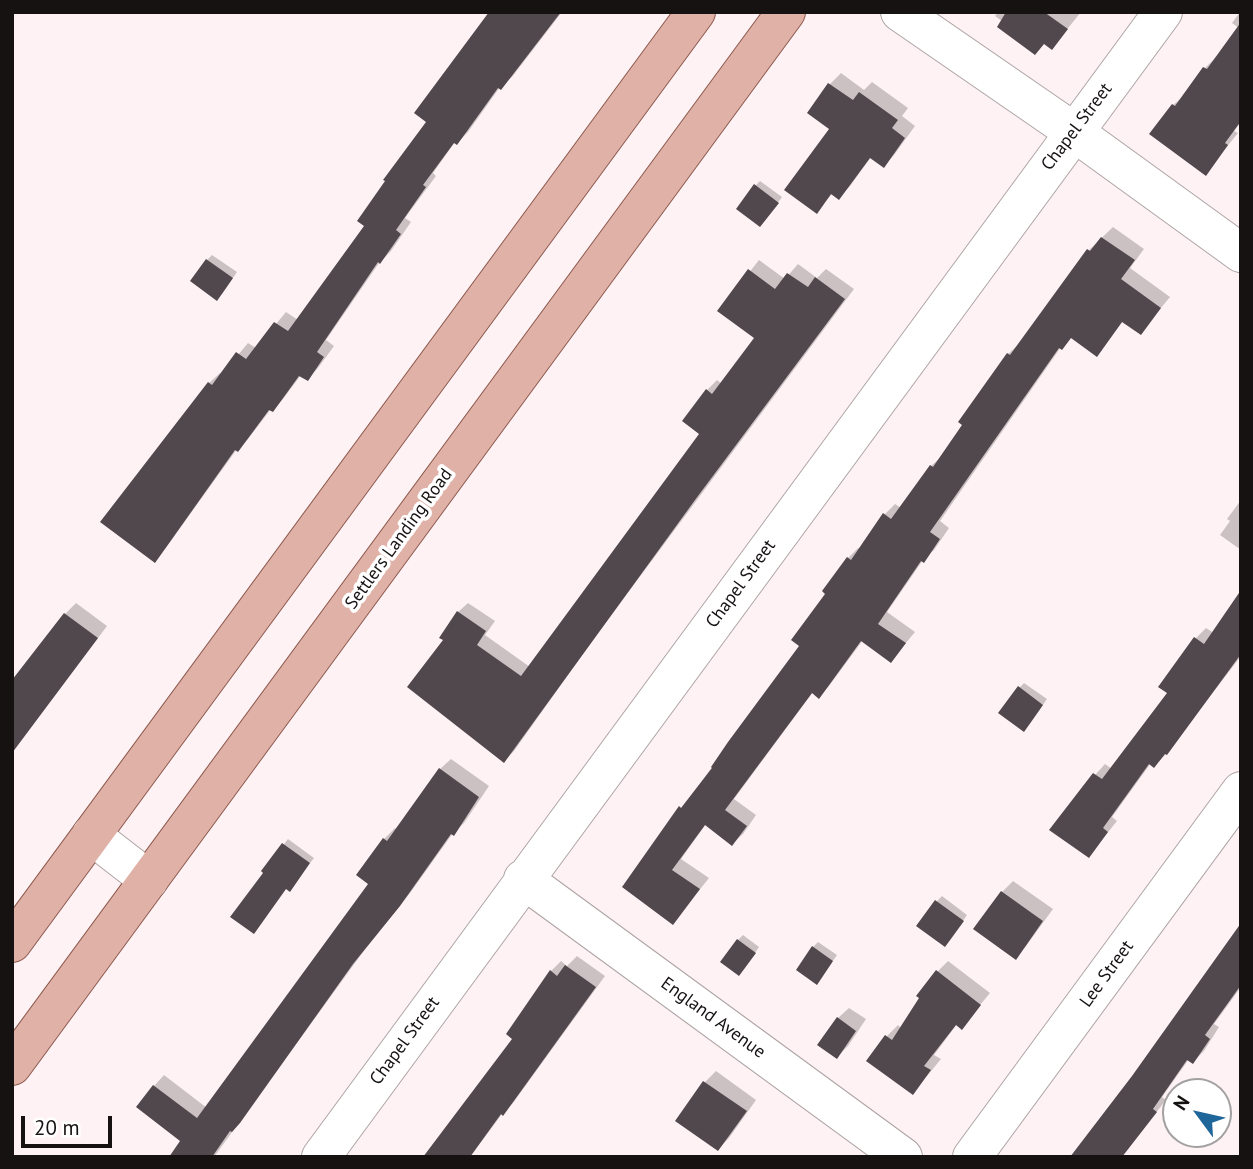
<!DOCTYPE html>
<html>
<head>
<meta charset="utf-8">
<style>
  body { margin:0 }
  #map { position:relative; width:1253px; height:1169px; overflow:hidden; background:#fef2f4; font-family:"PT Sans",sans-serif }
  canvas { display:block }
  .frame { position:absolute; inset:0; border:14px solid #161212; pointer-events:none }
  .north { position:absolute; left:1162px; top:1078px; width:70px; height:70px; box-sizing:border-box; background:#fff; border:2px solid #a2a0a0; border-radius:50%; rotate:303deg; font-size:19px; font-weight:700; line-height:28px; text-align:center; color:#161212 }
  .north::after { content:''; display:block; margin:auto; width:24px; height:32px; background:#1f669a; clip-path:polygon(50% 0,100% 100%,50% 72%,0 100%) }
  .scale { position:absolute; left:21px; top:1116px; width:91px; height:32px; box-sizing:border-box; border:4px solid #161212; border-top:0; padding-left:9px; font-size:21px; line-height:24px; white-space:nowrap; color:#161212; -webkit-text-stroke:5px #fff; paint-order:stroke }
</style>
</head>
<body>
<div id="map">
<canvas width="1253" height="1169"></canvas>
<div class="frame"></div>
<div class="north">N</div>
<div class="scale">20 m</div>
</div>
<script>
const g = document.querySelector('canvas').getContext('2d');
g.lineJoin = 'round';
function fillPath(path, color) { g.fillStyle = color; g.fill(path, 'evenodd'); }
function strokePath(path, color, width, dash) { g.strokeStyle = color; g.lineWidth = width; g.lineCap = dash ? 'butt' : 'round'; g.setLineDash(dash || []); g.stroke(path); }
function drawText(font, color, halo, rows, align = 'center') {
  g.font = font + ' "PT Sans",sans-serif'; g.lineWidth = 7; g.setLineDash([]); g.textBaseline = 'middle'; g.strokeStyle = halo; g.fillStyle = color; for (const [text, x, y, turn = 0] of rows) {
    g.save(); g.translate(x, y); g.rotate((+turn || 0) * Math.PI / 180); g.textAlign = isNaN(turn) ? turn : align; if (halo) g.strokeText(text, 0, 0); g.fillText(text, 0, 0); g.restore();
  }
}
fillPath(new Path2D(`
  M492,12H562L512,77L500,87L468,132L457,143L455,142L433,173L436,176L405,218L411,222L391,251L379,263L326,340L334,346L318,368L307,379L301,375L283,399L273,410L271,409L248,439L237,449L165,549L155,560L209,383L220,373L222,374L248,343L256,348L286,312L298,320L366,226Z
  M998,12H1081L1052,48L1002,21L995,16Z
  M1240,12L1241,122L1234,131L1238,133L1205,174L1151,134L1173,105L1185,95L1205,68L1216,57L1217,58L1239,28L1232,23Z
  M841,73L864,90L872,82L908,108L902,116L915,126L894,155L883,166L871,157L850,186L839,197L833,193L817,211L831,128L809,113L830,84Z
  M760,181L782,197L765,220L755,186Z
  M1113,227L1144,249L1130,268L1170,297L1140,333L1123,321L1097,355L1072,337L1061,347L940,521L949,528L934,550L923,560L887,612L915,632L891,661L863,640L829,686L819,697L813,692L734,799L756,815L743,834L732,844L706,824L681,859L709,878L673,923L624,887L801,646L848,558L858,548L860,549L885,514L895,504L901,508L931,466L942,456L1008,354L1019,344L1089,250Z
  M212,255L237,272L222,294L207,260Z
  M759,260L785,279L798,264L817,278L826,269L854,289L592,641L514,751L504,761L446,640L458,612L468,603L495,621L485,635L530,667L701,433L707,390L717,380L722,384L756,337L719,311Z
  M1241,500V550L1220,535L1230,521L1227,519Z
  M1241,594V656L1165,755L1154,766L1151,763L1112,817L1117,821L1089,856L1095,775L1105,764L1112,769L1169,693L1160,687L1196,638L1206,628L1214,633Z
  M76,603L107,626L12,753L65,614Z
  M1024,683L1047,699L1029,725L1019,688Z
  M451,759L489,786L464,823L453,833L410,893L363,952L214,1157H170L182,1140L154,1086L164,1075L207,1108L370,883L359,875L384,839L395,828L397,830L440,769Z
  M288,839L314,858L294,884L287,887L263,871Z
  M1013,881L1053,909L1026,946L1015,957L976,929L1002,892Z
  M942,896L967,915L950,940L937,901Z
  M1241,927V987L1214,1024L1219,1027L1204,1051L1193,1062L1189,1059L1162,1097L1166,1100L1121,1157Z
  M743,935L759,947L744,969L738,940Z
  M818,942L837,955L822,977L813,947Z
  M577,956L605,976L513,1103L502,1114L470,1157H426L515,1039L551,971L561,961L567,966Z
  M948,961L990,993L961,1028L957,1024L934,1055L941,1059L913,1093L887,1036L898,1025L901,1028L937,972Z
  M849,1008L866,1019L848,1046L837,1057L838,1018Z
  M716,1071L756,1100L729,1138L718,1149L677,1120L705,1082Z`), '#0003');
fillPath(new Path2D(`
  M489,12H561L501,90L498,88L457,145L454,143L423,185L426,187L396,230L401,234L380,264L378,262L317,352L324,357L308,381L299,376L273,412L269,410L238,452L235,450L155,563L100,522L208,382L212,385L236,352L246,359L274,322L288,331L364,226L357,221L385,181L383,180L426,122L414,113Z
  M1006,12H1044L1068,29L1052,50L1044,44L1035,55L997,27Z
  M1241,22V121L1225,143L1228,145L1206,176L1149,134L1172,104L1175,106L1203,67L1207,69Z
  M828,83L853,100L859,92L898,120L892,128L905,138L884,168L870,158L839,200L831,194L817,214L784,190L829,129L807,113Z
  M754,184L779,203L760,227L736,209Z
  M1101,237L1135,260L1121,279L1161,308L1141,335L1122,322L1097,357L1071,338L1062,350L1059,348L930,532L940,539L924,563L921,561L878,624L906,643L891,663L861,641L819,699L812,693L725,810L747,826L732,846L705,825L672,870L700,889L673,925L622,887L679,806L681,808L712,768L711,767L728,742L799,646L791,640L825,594L822,591L847,557L851,560L883,513L891,519L930,465L933,467L962,425L958,422L1007,353L1010,355L1087,249L1090,251Z
  M206,259L233,278L217,301L190,281Z
  M748,269L775,289L787,273L808,287L815,277L845,299L695,500L504,763L407,687L443,640L439,638L457,611L486,631L477,645L521,676L699,434L682,421L706,389L712,394L754,338L717,311Z
  M1241,590V654L1167,755L1165,754L1154,768L1149,764L1103,828L1108,832L1089,858L1049,830L1093,773L1102,779L1167,693L1158,687L1194,637L1204,644Z
  M64,613L98,638L12,753V680Z
  M1018,686L1043,705L1024,732L998,713Z
  M439,768L479,797L454,836L451,834L400,906L353,964L240,1123L232,1132L230,1131L212,1157H169L180,1141L136,1107L153,1085L197,1118L368,884L356,875L383,838L387,841Z
  M282,843L310,863L290,892L286,889L254,934L230,917L263,873L261,871Z
  M1001,891L1043,921L1016,960L973,929Z
  M935,900L964,921L945,947L916,926Z
  M1241,923V985L1205,1035L1210,1039L1193,1064L1187,1060L1153,1109L1157,1112L1122,1157H1070L1132,1076Z
  M737,939L756,953L739,976L720,962Z
  M812,946L833,961L817,985L796,970Z
  M565,965L596,987L503,1116L501,1114L470,1157H423L512,1039L506,1034L550,970L557,976Z
  M936,970L981,1005L962,1030L956,1025L924,1066L931,1070L913,1095L866,1061L885,1035L892,1040L919,998L916,996Z
  M837,1017L856,1031L837,1059L817,1045Z
  M703,1081L747,1111L718,1151L675,1121Z`), '#50484d');
const minor = new Path2D(`
  M900,12L1074,132L1241,253
  M91,835L149,880
  M523,879L903,1157
  M321,1157L1163,12
  M972,1157L1241,791`);
const major = new Path2D(`
  M12,943L696,12
  M12,1066L786,12`);
strokePath(minor, '#ada3a4', 40);
strokePath(major, '#8c584d', 40);
strokePath(minor, '#fff', 38);
strokePath(major, '#e0b1a7', 38);
drawText('18px', '#161212', '#fff', [
  ["Chapel Street",1077,127,-53],
  ["Settlers Landing Road",399,539,-54],
  ["Chapel Street",741,584,-54],
  ["Lee Street",1107,974,-54],
  ["England Avenue",713,1018,36],
  ["Chapel Street",405,1041,-54]
]);
</script>
</body>
</html>
